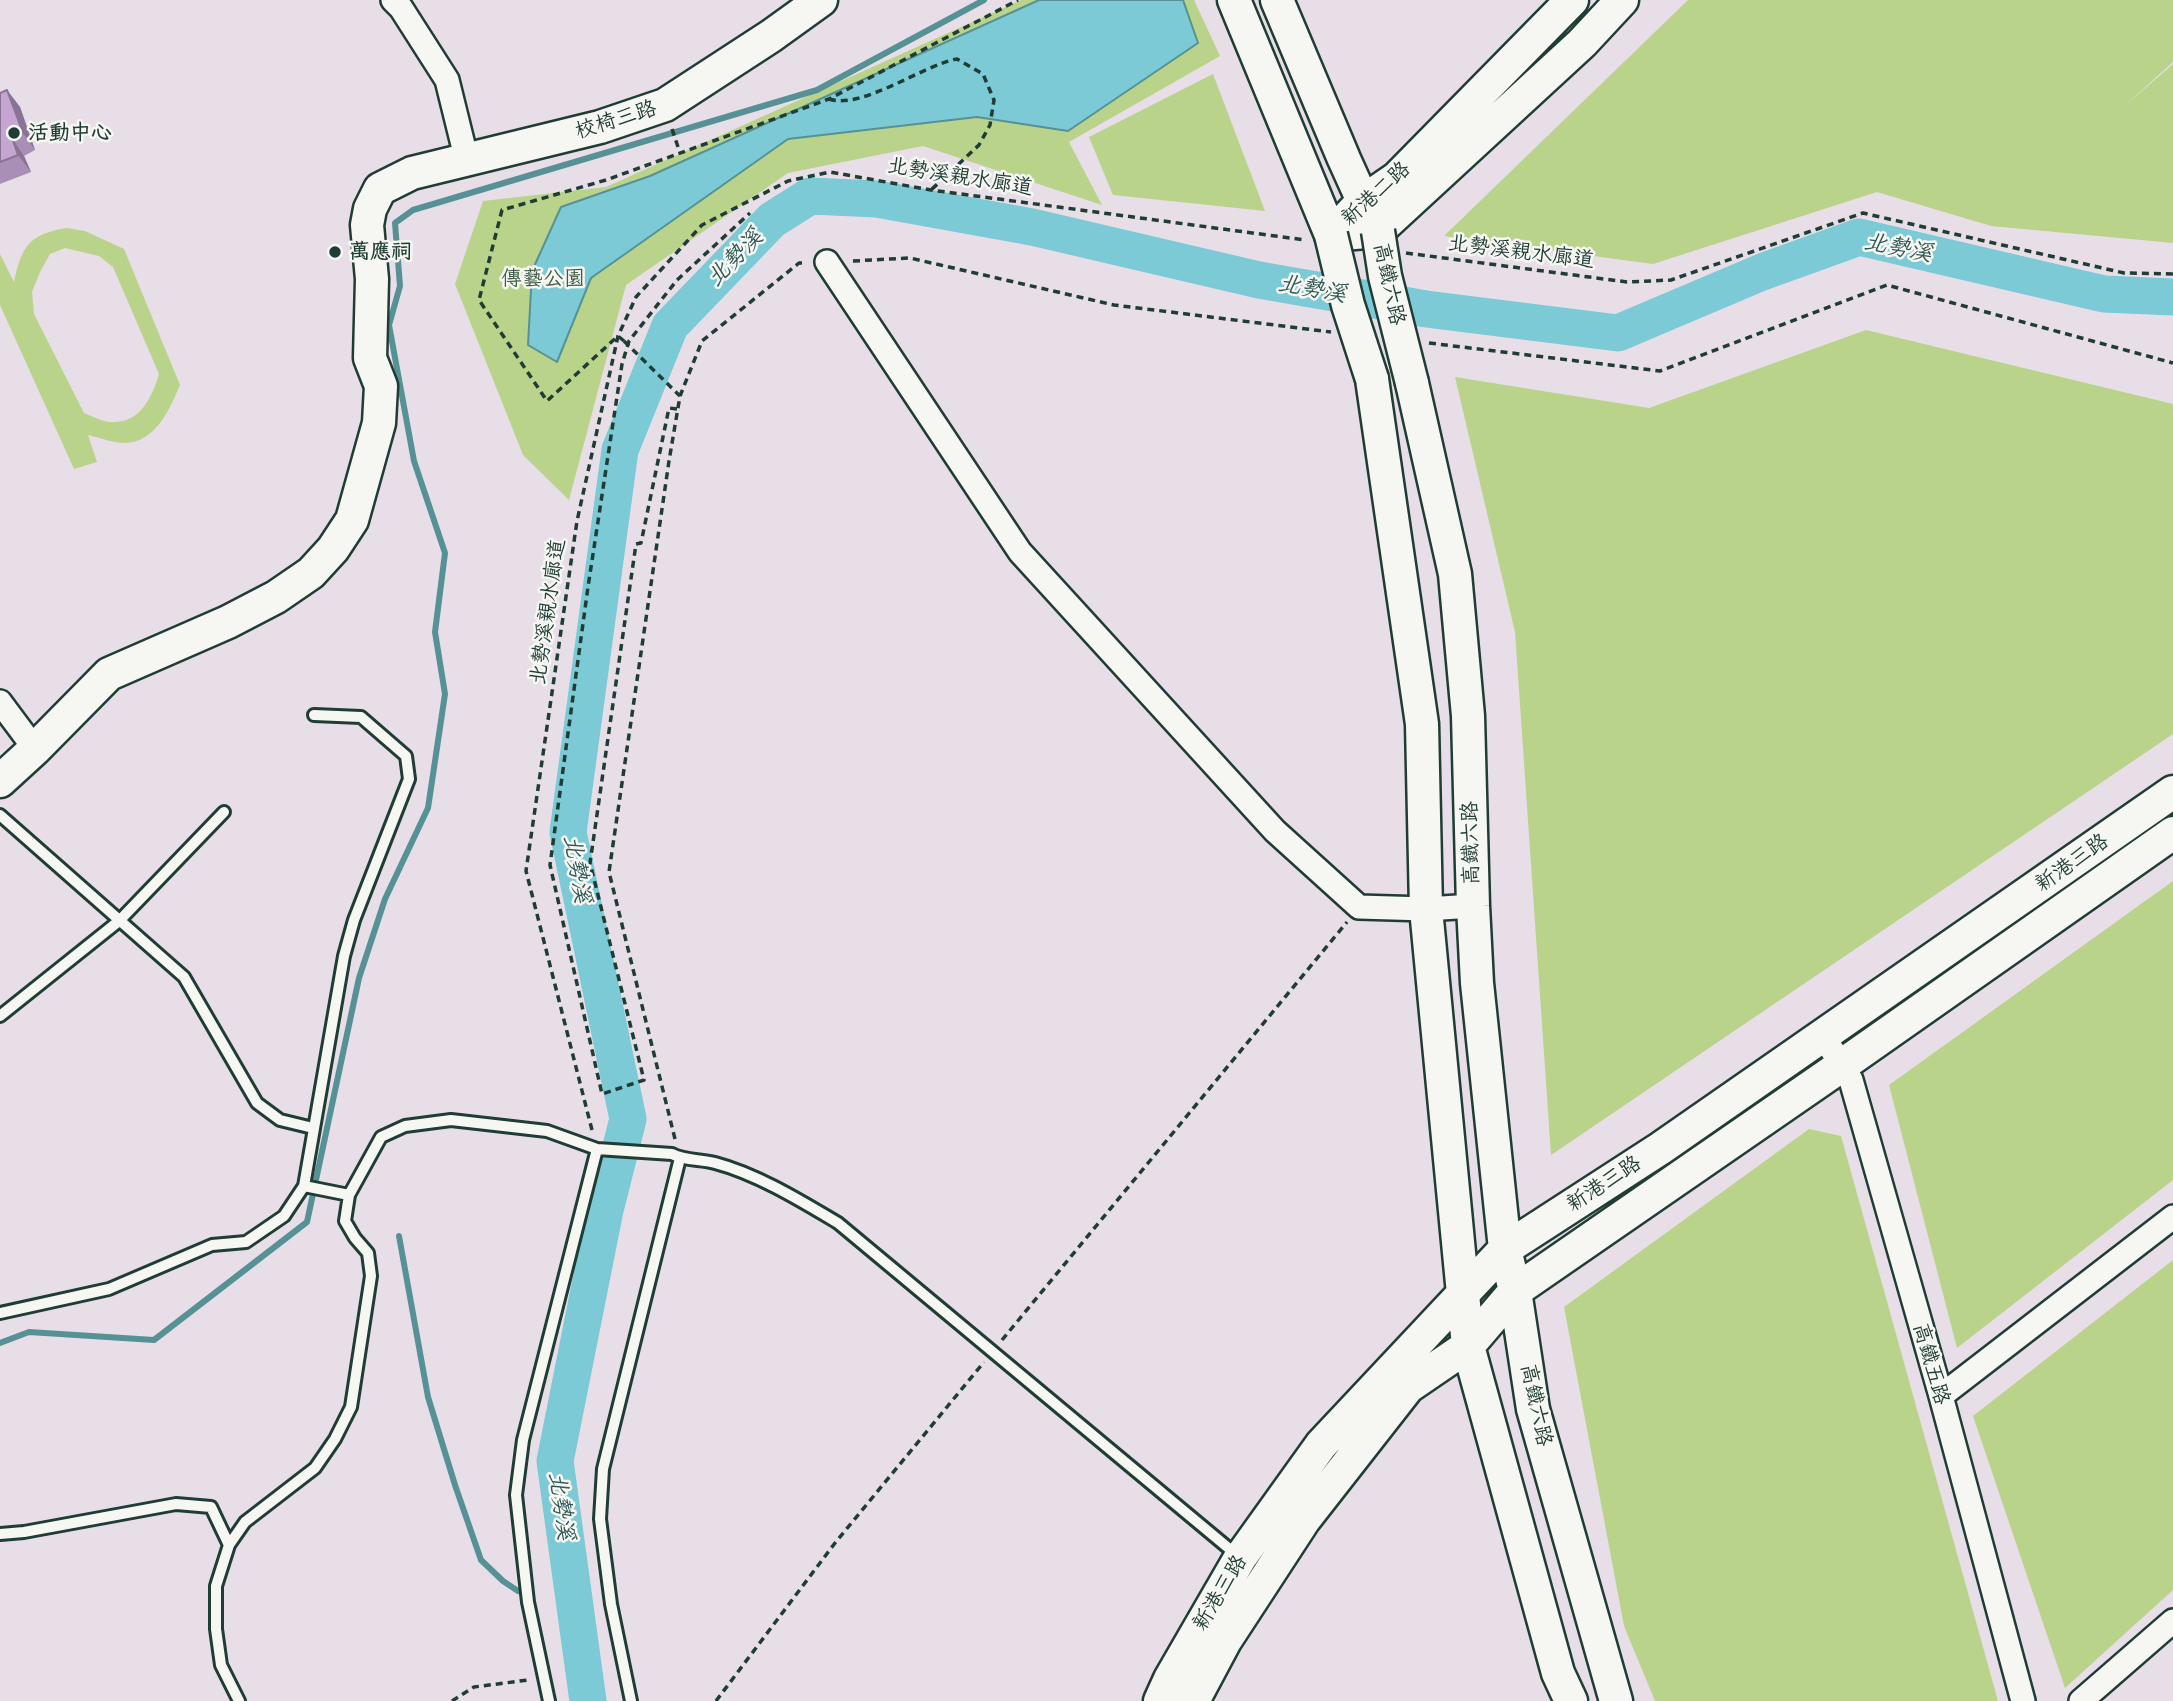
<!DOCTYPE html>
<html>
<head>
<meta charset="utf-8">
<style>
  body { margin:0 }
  canvas { display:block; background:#e7dee8 }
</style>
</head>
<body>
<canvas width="2173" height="1701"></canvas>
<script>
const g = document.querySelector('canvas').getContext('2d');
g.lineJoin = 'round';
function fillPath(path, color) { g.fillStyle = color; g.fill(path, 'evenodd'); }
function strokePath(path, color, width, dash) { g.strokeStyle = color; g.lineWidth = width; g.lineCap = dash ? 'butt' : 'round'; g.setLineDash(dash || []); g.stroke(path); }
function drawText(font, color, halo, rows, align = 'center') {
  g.font = font + ' "Comic Neue","LXGW WenKai TC",sans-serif'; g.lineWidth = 5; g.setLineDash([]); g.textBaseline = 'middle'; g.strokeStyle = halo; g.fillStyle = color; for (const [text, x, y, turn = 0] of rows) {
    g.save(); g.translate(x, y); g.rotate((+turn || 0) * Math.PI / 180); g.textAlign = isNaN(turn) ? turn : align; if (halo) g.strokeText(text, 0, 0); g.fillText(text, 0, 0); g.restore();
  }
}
fillPath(new Path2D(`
  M1021,0H1194L1220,56L1069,142L1102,205L923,146L788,173L626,285L569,500L523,455L455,284L483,201L606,187Z
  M1688,0H2173V62L2120,110L2173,64V243L1991,226L1877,192L1653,264L1444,236Z
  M1213,74L1265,211L1113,195L1089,137Z
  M66,228L85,231L124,249L180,385C170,408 157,441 126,443C114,443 100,438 88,435L97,462L74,469L0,305V254L14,282C22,246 28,235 66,228ZM65,248L99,256L113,267L159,374C152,397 140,424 111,422C103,422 92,416 84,413L34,314L32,292L40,272L50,254Z
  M1866,330L2173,404V734L1551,1155L1515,632L1455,377L1649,408Z
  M2173,881V1180L1957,1348L1889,1085Z
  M1809,1129L1841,1136L1998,1701H1655L1624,1626L1564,1307Z
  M2173,1260V1590L2065,1688L1973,1416Z`), '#bad38a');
const water = new Path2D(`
  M1039,0H1183L1198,43L1068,131L977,117L788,139L591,278L557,362L528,345L532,271L561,207L650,176Z`);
fillPath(water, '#7bcad6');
strokePath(water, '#569295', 2);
strokePath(new Path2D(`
  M399,1236L428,1397L455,1485L481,1560L503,1581L518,1591
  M0,1343L29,1332L154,1340L307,1222L359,978L385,899L428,808L445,694L435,632L445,553L414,461L389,325L400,286L395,223L413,210L817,90L984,0`), '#569295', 6);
strokePath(new Path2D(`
  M588,1701L555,1461L605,1210L628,1119L568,832L620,450L670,326L772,220L810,196L877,199L1032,227L1259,280L1426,309L1618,333L1762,272L1859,237L2104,294L2173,297`), '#7bcad6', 37);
const lane = new Path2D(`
  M0,815L184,977L257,1103L280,1120L313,1128
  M0,1016L119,921L224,812
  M304,1186L349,1195L381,1137L405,1126L451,1120L547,1131L597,1149L672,1154C685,1161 700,1159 715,1163C757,1174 801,1201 838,1223L1238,1556
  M0,1313L109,1289L212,1245L246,1242L284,1216L304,1186L344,956L354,920L409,779L406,756L361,717L314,715
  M0,1534L24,1532L176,1504L211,1507L229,1545
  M239,1701L221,1665L216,1629V1586L229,1545L245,1522L315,1468L335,1439L351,1407L371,1276L368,1253L355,1238L345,1221L349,1195
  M549,1701L528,1602L516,1495L523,1440L597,1149
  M631,1701L611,1604L600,1519L603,1469L680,1158`);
const street = new Path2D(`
  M393,0L401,8L447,80L467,161
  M827,262L1020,552L1275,831L1359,907L1426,909L1473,906
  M0,702L35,749
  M1822,1034L1851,1080L1941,1396L2023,1701
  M1941,1396L2173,1217
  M2081,1701L2173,1621`);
const secondary = new Path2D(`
  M1234,0L1331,235
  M1277,0L1344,159L1372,221
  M1331,235L1378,231L1582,43L1622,0
  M1331,235L1362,202L1397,178L1572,0
  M1372,379L1422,724L1426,909L1468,1346L1558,1673L1571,1701
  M1412,383L1455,574L1468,716L1473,906L1477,983L1505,1249L1515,1291L1533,1409L1616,1701
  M0,781L35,749L109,674L228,622L276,597L311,573L333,549L352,520L379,423L381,386L370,358L372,279L367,225L370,209L380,189L412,173L600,127L665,105L771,36L821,0
  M1160,1701L1170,1679L1240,1558L1321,1445L1505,1249L1661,1148L2173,792
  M1193,1701L1225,1641L1304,1520L1408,1387L1468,1346L1515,1291L1841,1066L2173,833`);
strokePath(lane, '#1f3d34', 16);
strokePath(street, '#1f3d34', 28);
strokePath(secondary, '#1f3d34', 37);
strokePath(new Path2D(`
  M829,99C862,110 923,65 957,59L983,74L994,100L990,125L979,145L931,190
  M672,129L680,153
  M1406,253L1627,282L1671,280L1863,213L2124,273L2173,274
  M853,261L910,258L1114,305L1331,332
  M624,341L618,336L547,401L479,300L502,210L606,180L829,99L1018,0
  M1429,343L1660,371L1887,285L2173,363
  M677,409L669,408L641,543L636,544L590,863L644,1080L602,1094L550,865L588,587L622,364L629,341L677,280L750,213
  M592,1130L526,871L577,521L618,336L636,297L702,225L788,181L830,172L931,190L1305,240
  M675,1139L609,872L669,461L680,396L702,341L799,263H806
  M1002,1340L1347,922
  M452,1701L474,1687L528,1680
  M716,1701L835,1543L984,1362`), '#1f3d34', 3.5, [7, 5]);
strokePath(lane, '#f6f6f2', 10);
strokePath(street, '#f6f6f2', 23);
strokePath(secondary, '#f6f6f2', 32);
const secondaryBridge = new Path2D(`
  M1378,231L1385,276L1412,383
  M1331,235L1348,305L1372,379`);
strokePath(secondaryBridge, '#1f3d34', 37, []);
strokePath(new Path2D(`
  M624,341L680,396`), '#1f3d34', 3.5, [7, 5]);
strokePath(secondaryBridge, '#f6f6f2', 32);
fillPath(new Path2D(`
  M7,90L20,107L35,150L24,156L31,172L0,184V93Z`), '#a98fb5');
fillPath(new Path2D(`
  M7,90L20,107L35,150L23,133Z
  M12,138L24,156L31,172L18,155Z`), '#8a7493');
const building = new Path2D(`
  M7,90L23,133L12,138L18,155L0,162V93Z`);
fillPath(building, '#c5a6d2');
strokePath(building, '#8a7493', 2);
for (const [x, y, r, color] of [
  [14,133,7,"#1f3d34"],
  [335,252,7,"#1f3d34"]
]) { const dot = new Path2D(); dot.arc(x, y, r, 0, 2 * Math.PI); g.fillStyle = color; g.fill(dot); strokePath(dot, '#f6f6f2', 2.5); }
drawText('21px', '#1f3d34', '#f6f6f2', [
  ["校椅三路",616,120,-17],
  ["北勢溪親水廊道",960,177,9],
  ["新港二路",1376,194,-42],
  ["北勢溪親水廊道",1521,252,7],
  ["高鐵六路",1389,284,78],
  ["北勢溪親水廊道",548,612,-82],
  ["高鐵六路",1471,843,-91],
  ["新港三路",2072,863,-35],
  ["新港三路",1604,1184,-33],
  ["高鐵五路",1931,1364,74],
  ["高鐵六路",1536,1405,78],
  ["新港三路",1220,1593,-59]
]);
drawText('bold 21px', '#1f3d34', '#f6f6f2', [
  ["活動中心",28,133],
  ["萬應祠",349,252]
], 'left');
drawText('21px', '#3e5b45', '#f6f6f2', [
  ["傳藝公園",543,279]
]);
drawText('italic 23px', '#315954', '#f6f6f2', [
  ["北勢溪",1898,248,11],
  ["北勢溪",735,258,-46],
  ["北勢溪",1312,289,10],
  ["北勢溪",577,869,80],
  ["北勢溪",561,1506,82]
]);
</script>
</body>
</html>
